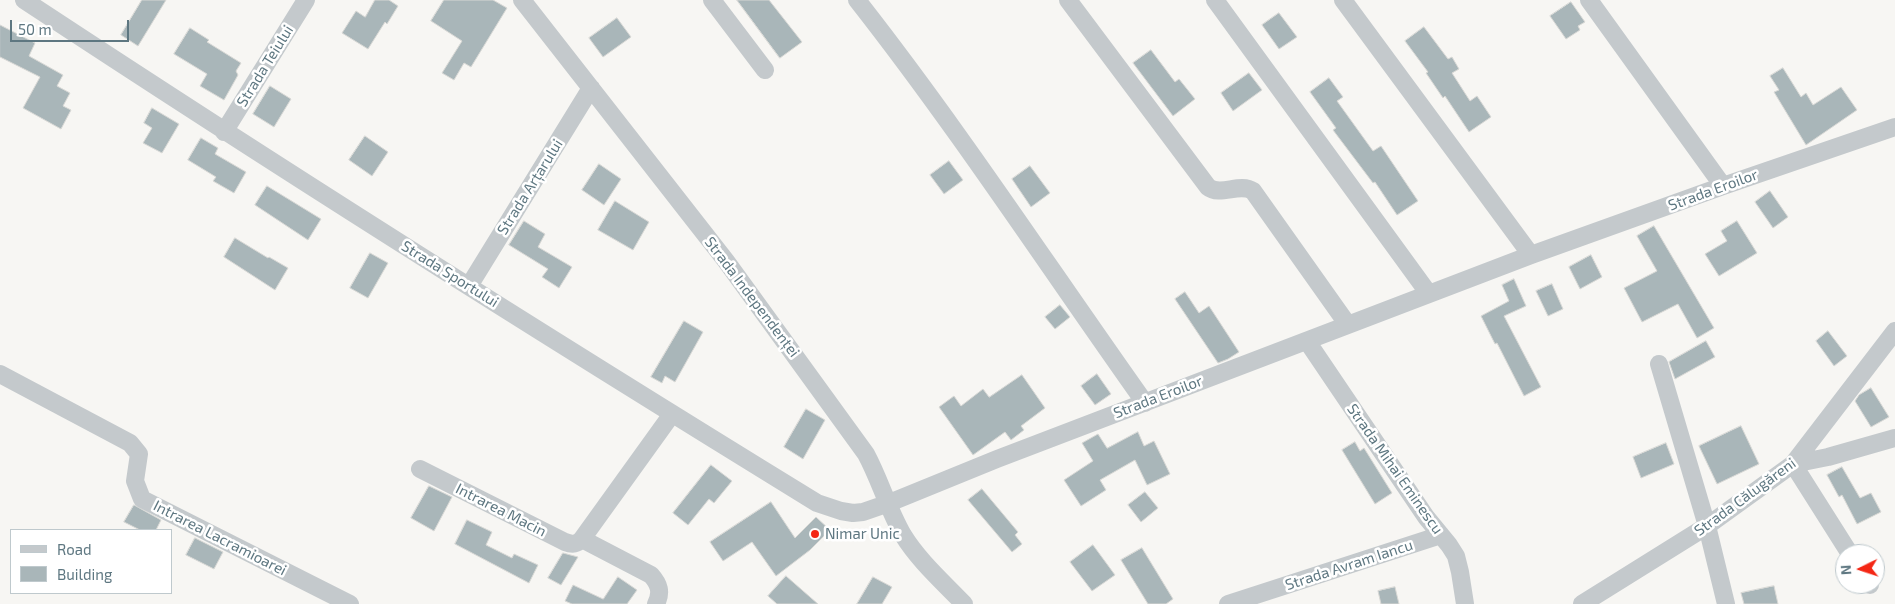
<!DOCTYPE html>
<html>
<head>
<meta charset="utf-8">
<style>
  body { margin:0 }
  #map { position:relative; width:1895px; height:604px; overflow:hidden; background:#f7f6f3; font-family:"Exo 2",sans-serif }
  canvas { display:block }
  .legend { position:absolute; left:10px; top:529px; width:162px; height:65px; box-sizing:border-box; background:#fff; border:1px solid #bfc9cd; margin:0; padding:6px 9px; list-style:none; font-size:15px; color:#5e7781 }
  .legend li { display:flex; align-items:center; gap:10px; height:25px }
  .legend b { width:25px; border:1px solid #bfc9cd }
  .north { position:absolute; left:1835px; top:544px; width:50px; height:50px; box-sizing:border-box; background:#fff; border:1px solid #bfc9cd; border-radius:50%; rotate:266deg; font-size:14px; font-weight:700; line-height:20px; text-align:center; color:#5e7781 }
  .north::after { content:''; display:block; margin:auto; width:18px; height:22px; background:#f42715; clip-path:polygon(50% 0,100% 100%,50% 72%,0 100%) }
  .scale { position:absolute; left:10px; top:20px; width:119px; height:22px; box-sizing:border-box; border:2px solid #5e7781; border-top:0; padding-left:6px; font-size:15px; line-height:18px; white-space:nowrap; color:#5e7781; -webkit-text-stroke:4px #fff; paint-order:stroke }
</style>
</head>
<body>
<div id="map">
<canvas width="1895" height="604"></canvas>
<ul class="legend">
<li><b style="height:6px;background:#c4c9cc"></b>Road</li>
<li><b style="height:14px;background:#a9b6b9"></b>Building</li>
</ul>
<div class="north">N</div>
<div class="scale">50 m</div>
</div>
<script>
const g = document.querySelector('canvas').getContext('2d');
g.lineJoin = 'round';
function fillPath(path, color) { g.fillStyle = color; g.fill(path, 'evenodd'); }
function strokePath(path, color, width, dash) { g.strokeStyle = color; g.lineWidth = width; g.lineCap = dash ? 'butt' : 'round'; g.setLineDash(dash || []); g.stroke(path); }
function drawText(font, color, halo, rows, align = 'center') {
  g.font = font + ' "Exo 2",sans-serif'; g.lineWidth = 5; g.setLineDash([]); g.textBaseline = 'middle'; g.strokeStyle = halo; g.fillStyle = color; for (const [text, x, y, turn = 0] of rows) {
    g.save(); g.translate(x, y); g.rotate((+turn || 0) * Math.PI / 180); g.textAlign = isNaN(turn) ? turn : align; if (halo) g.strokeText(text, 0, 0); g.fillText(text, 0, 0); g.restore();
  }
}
const building = new Path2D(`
  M142,0H166L138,46L121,35Z
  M375,0H389L398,6L387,24L385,22L368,49L342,33L356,11L365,17Z
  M444,0H493L507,8L471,67L464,63L454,80L442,73L462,41L431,21Z
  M737,0H769L802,42L780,58Z
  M1571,2L1585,22L1578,26L1580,30L1566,39L1550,16Z
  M1279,13L1297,37L1279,49L1262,25Z
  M617,18L631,37L603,57L589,38Z
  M0,25L35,43L29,56L63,75L57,86L70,93L63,106L71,110L61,129L23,108L40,77L0,57Z
  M1424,27L1448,59L1452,57L1459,69L1452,73L1470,101L1477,96L1491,117L1469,132L1445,96L1443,98L1426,73L1428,72L1405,41Z
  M190,28L209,40L207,42L241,63L236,71L238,75L224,100L200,86L207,74L174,54Z
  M1151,50L1175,82L1179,79L1195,99L1173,116L1133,63Z
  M1783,68L1801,97L1806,93L1813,105L1841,87L1857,110L1806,145L1774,92L1779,90L1770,76Z
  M1249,73L1262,90L1233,111L1221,93Z
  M1329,78L1343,97L1337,101L1373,151L1381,146L1418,201L1397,215L1375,182L1373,183L1333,130L1336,128L1310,92Z
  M270,86L291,99L274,127L253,114Z
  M152,108L179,124L162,153L143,143L152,128L144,123Z
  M365,136L388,152L372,176L349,160Z
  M201,138L218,148L215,154L246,172L234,193L213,181L216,177L188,160Z
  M949,161L963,180L944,194L930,175Z
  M599,164L621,179L604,205L582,190Z
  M1030,166L1050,193L1031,207L1012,179Z
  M267,186L321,219L308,240L255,205Z
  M1770,191L1788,217L1773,228L1755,202Z
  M615,201L649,222L633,250L598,230Z
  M524,221L545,234L538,247L572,267L559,288L542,277L548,269L509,245Z
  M1737,221L1757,253L1719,276L1705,254L1727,241L1721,231Z
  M1654,226L1714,328L1697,338L1678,304L1642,322L1624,288L1657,271L1637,236Z
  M235,238L268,258L269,257L288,268L275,290L224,257Z
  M370,253L388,263L368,298L350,288Z
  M1591,255L1602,277L1580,289L1569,267Z
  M1514,279L1526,306L1504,316L1541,387L1524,396L1497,343L1495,344L1481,316L1509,301L1502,285Z
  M1552,284L1563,309L1548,316L1536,291Z
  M1185,292L1199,313L1209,306L1239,352L1228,359L1218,363L1175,299Z
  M1060,305L1070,317L1055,329L1045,317Z
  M684,321L703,332L675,382L665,376L662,383L651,377Z
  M1828,331L1847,356L1834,366L1816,341Z
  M1706,341L1715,357L1675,379L1669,362Z
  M1097,374L1111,394L1095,405L1081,386Z
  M1022,375L1045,408L1021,426L1024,430L1011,440L1005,432L973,455L939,407L954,396L961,406L983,389L989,397Z
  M1871,388L1889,417L1871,427L1855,401L1859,395Z
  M806,409L825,420L803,459L784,447Z
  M1741,426L1759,464L1717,484L1699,446Z
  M1138,432L1144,446L1154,441L1170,474L1147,485L1135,460L1100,480L1106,490L1081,506L1064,480L1093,461L1082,443L1098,434L1107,448Z
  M1355,442L1360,451L1364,448L1392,493L1375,504L1342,450Z
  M1666,443L1674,464L1641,478L1633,457Z
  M711,465L732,481L714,503L709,499L688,525L673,513Z
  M1842,467L1860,498L1871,493L1881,512L1857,524L1842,495L1839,497L1827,475Z
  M429,486L452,497L434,531L411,518Z
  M982,489L1018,532L1015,535L1022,544L1012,552L968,500Z
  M1145,492L1158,508L1141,522L1128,505Z
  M771,502L795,538L816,517L830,530L810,550L776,576L752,542L723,561L710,542Z
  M134,505L161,520L156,530H140L124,522Z
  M467,520L492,532L486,545L512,558L514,554L538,565L529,583L455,544Z
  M195,538L223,552L214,569L186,555Z
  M1093,545L1115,575L1092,591L1070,562Z
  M1142,548L1173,599L1166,604H1148L1121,560Z
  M563,553L578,557L561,585L548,578Z
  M786,576L818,604H777L768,596Z
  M618,577L637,590L627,604H572L565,601L573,585L603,599Z
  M873,577L892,587L882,604H857Z
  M1774,586L1778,604H1744L1741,593Z
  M1395,587L1399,604H1381L1378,591Z`);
fillPath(building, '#a9b6b9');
strokePath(building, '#d8d8d5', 1);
strokePath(new Path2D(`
  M24,0C285,172 550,339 817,503L841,511L853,513L863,512L889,503L997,459L1531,255L1723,186L1895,127
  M522,0L726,261L866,454C880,480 888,509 903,535C919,561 943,582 964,604
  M712,0L765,70
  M857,0C959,130 1049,268 1145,403
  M1068,0L1208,187C1220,197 1240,182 1253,191L1348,325
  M1215,0L1429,294
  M1343,0L1531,255
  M1589,0L1723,186
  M224,132L306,0
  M469,286L591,88
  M1307,341L1426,517L1449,545L1456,556L1460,572L1465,604
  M1659,364L1707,526L1726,604
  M0,374L130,443L139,454L135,481L142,499L350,604
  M420,469L565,542C573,545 577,544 582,539
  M1850,554L1793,464L1828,457L1895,438
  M1870,584V585
  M656,604C662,592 659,584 651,575L582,539L672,414
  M1228,604L1441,535
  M1582,604L1707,526L1793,464L1895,331`), '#c4c9cc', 18);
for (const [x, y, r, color] of [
  [815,534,5,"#f42715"]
]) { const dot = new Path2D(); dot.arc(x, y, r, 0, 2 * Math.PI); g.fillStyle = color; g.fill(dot); strokePath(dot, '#fff', 2); }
drawText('15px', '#5e7781', '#fff', [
  ["Strada Teiului",265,66,-58],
  ["Strada Arțarului",530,187,-58],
  ["Strada Eroilor",1713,190,-20],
  ["Strada Sportului",450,274,32],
  ["Strada Independenței",752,297,53],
  ["Strada Eroilor",1158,397,-21],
  ["Strada Mihai Eminescu",1395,469,55],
  ["Strada Călugăreni",1745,497,-36],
  ["Intrarea Macin",501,510,27],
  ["Intrarea Lacramioarei",220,538,27],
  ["Strada Avram Iancu",1349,565,-18]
]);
drawText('15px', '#5e7781', '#fff', [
  ["Nimar Unic",825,534]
], 'left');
</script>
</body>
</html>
